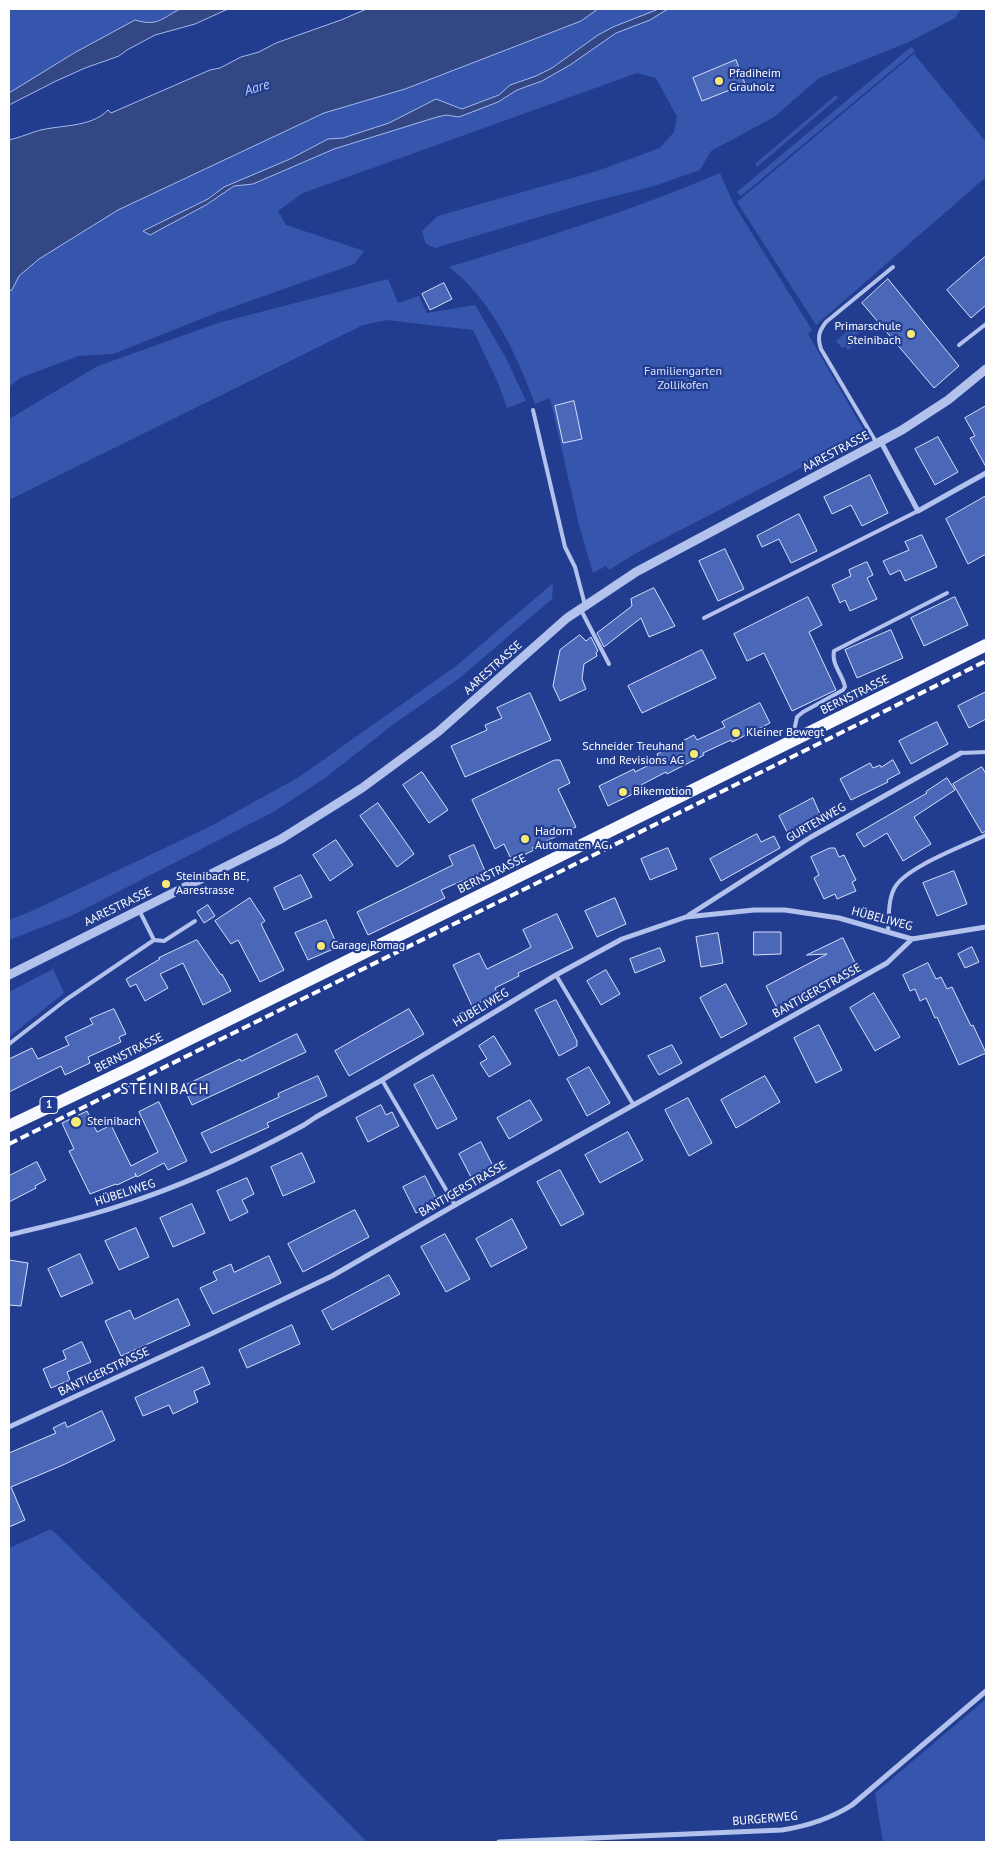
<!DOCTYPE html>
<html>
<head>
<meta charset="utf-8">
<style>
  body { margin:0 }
  #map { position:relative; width:995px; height:1851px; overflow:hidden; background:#223d90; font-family:"PT Sans",sans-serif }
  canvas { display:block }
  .frame { position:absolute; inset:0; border:10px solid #fff; pointer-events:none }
</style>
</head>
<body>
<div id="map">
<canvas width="995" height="1851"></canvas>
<div class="frame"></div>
</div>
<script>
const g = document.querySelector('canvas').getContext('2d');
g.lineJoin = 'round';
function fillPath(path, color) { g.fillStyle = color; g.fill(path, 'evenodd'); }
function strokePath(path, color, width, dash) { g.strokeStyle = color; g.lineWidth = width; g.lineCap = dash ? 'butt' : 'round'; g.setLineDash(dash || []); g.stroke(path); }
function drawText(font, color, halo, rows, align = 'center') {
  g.font = font + ' "PT Sans",sans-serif'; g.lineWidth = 4.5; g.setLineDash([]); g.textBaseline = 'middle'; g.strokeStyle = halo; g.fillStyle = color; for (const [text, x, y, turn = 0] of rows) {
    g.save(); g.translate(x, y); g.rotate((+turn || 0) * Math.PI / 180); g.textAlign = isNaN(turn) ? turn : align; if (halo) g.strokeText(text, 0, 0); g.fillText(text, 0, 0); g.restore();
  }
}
fillPath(new Path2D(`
  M9,9H180C162,18 158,27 135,20L74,53L9,93Z
  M598,9H961L955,18L909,42L819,78L774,117L711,151L700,170L654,186L583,204L435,248L426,244L422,231L438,216L597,171L660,148L674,132L677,117L656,78L637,73L303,193L278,211L286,225L364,251L354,264L216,313L113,354L78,356L20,378L9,387V291L12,290L19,276L39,259L118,210L324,113L405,89L581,21Z
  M911,47L915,51L741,196L737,192Z
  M914,54L986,142V177L816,325L737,202Z
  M836,95L838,98L757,167L755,164Z
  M720,173L733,203L812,330L808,334L866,434L640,551L609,570L606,566L593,573L579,525L550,398L535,404C517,355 492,300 449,267C540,239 632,211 720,173Z
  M388,279L398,303L419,296L427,313L475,305L506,358L526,401L507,408L499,385L473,330L387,320L363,325L9,500V419L98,366L218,323Z
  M853,326L859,333L854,337L858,342L848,350L845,346L842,348L836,341Z
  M553,583L552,599L457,680L395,723L325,778L275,811L71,916L9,940V920L34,910L209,827L299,777L456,666Z
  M53,969L64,993L9,1037V992Z
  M51,1529L219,1692L367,1842H9V1548Z
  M986,1699V1842H883L875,1793Z`), '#3656ad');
const water = new Path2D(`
  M180,9H228L195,24L155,35L127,50L119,56L85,68L56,81L9,105V93L74,53L135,20C158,27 162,18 180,9Z
  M367,9H598L581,21L405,89L324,113L118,210L39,259L19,276L12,290L9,291V140C17,138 26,135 34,132C57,124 90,129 108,110L111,113L210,70L220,68L241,57L259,52L276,43L341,20Z
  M659,9H668L650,20L616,33L570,65L542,81L517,90L498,102L459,117L446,115L437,117L334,149L253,184L234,186L206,205L150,235L143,231L208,199L224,187L290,159L328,139L343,138L389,123L436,99L462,109L499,95L510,85L536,76L552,68L598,35L613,27Z`);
fillPath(water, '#324784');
strokePath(water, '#a6baed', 1);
const building = new Path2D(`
  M736,60L745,84L702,101L693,78Z
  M986,256V305L971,318L947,290Z
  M888,279L959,366L934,388L862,303Z
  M444,283L452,299L430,310L422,294Z
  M574,401L582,439L563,443L555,406Z
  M986,406V467L970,438L975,436L965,418Z
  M938,437L958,472L935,485L915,449Z
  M870,475L888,513L862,526L851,505L832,514L824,497Z
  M986,496V554L968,564L946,519Z
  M799,514L817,551L791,563L779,539L762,547L757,536Z
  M922,535L937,567L905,581L900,570L890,575L883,561L909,550L905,542Z
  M725,549L744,589L718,601L699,561Z
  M867,562L873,575L867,578L877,599L850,611L845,600L840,603L832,585L851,576L849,570Z
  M654,588L675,626L649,637L641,618L604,647L597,633L632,606L631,599Z
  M808,597L822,625L809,632L836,690L792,711L764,653L747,661L734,634Z
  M955,597L968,625L924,646L911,618Z
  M891,630L903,658L857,678L845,650Z
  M580,635L586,641L591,637L598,651L596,653L597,656L584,664L582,679L586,689L560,701L553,686L560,650Z
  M702,650L716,678L642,713L628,686Z
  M986,692V719L969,728L958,706Z
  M530,693L551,740L465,777L451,746L487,730L485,725L502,718L497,708Z
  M760,703L770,723L732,742L731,740L703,753L704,755L667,774L666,772L641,785L643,789L608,806L599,786L634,769L635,772L659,760L657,754L694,735L697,740L725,727L722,722Z
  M937,722L948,744L911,764L899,741Z
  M555,760H560L570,783L558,789L576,827L532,848L534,850L512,861L504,844L495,849L472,800Z
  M893,760L900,773L887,780L888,782L851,800L840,779L870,763L873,768L880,765L881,767Z
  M982,767L986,774V831L982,833L953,784Z
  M422,772L448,810L429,823L403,785Z
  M947,778L955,790L914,817L931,844L903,861L887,833L864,847L856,834L927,793L926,792Z
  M813,798L823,821L790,838L779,816Z
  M378,803L414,854L397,867L360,816Z
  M757,834L761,842L774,836L780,848L721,881L710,859Z
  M336,840L353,865L330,881L313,855Z
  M474,845L485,871L441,890L445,898L368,935L357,912L453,865L449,856Z
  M668,848L677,869L650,880L641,859Z
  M830,848H835L839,857L844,855L856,880L852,882L856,891L837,899L835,894L824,899L814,878L819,875L811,857Z
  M954,871L967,904L937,916L923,883Z
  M301,875L312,897L284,910L274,888Z
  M250,898L265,921L261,924L284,970L260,982L238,940L231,944L215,921Z
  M615,898L626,924L597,937L585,911Z
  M208,905L215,916L204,923L197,912Z
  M557,914L573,948L518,973L519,976L495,988L498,994L472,1006L453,965L479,953L487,969L518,954L531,947L523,930Z
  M326,920L338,947L308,960L295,933Z
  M754,932H781V954L754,955Z
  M718,933L723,963L701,967L696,937Z
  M843,938L857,967L796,995L797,997L777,1008L766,986L827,954L807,955Z
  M197,940L221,975L222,974L231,991L203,1005L183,963L160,974L168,988L145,1001L136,984L130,987L126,979L160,959L159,958Z
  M972,947L979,962L965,968L958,954Z
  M660,948L665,961L635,973L630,959Z
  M928,963L936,979L941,977L947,989L952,987L971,1026L973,1025L986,1053L959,1065L937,1017L935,1018L926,998L920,1001L915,989L910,991L903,975Z
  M606,970L620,994L601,1005L587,981Z
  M726,984L747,1024L721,1038L700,998Z
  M874,993L900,1037L875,1051L850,1008Z
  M556,1000L577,1041V1046L559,1056L535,1010Z
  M114,1009L126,1034L119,1037L121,1042L88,1057L90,1063L65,1075L61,1066L9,1092V1059L32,1048L38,1059L69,1045L65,1037L93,1024L90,1019Z
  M409,1009L424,1034L349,1076L335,1051Z
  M819,1025L842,1070L816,1083L794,1038Z
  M297,1034L306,1052L192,1105L183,1086L240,1059L241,1061Z
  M494,1036L511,1064L489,1077L480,1063L487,1059L479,1046Z
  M672,1045L682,1063L659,1075L648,1056Z
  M589,1067L610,1103L587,1116L567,1079Z
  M433,1075L457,1119L437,1129L414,1085Z
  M318,1076L327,1096L267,1123L269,1127L211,1153L201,1133L279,1097L278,1094Z
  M765,1076L780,1102L736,1128L721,1100Z
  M688,1098L712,1143L689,1156L665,1110Z
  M530,1100L542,1120L509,1139L497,1118Z
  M159,1102L187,1161L168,1170L164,1163L137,1177L135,1173L136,1176L117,1185L116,1184L90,1194L69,1151L74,1149L62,1123L87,1111L97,1132L111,1125L131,1166L158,1152L139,1112Z
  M381,1105L386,1115L392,1112L399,1126L368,1142L356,1118Z
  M628,1132L643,1160L600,1183L585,1155Z
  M481,1142L494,1168L472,1179L459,1154Z
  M302,1153L315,1182L283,1196L271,1167Z
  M37,1162L46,1180L35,1186L36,1188L9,1202V1176Z
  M560,1170L584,1214L561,1226L537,1182Z
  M425,1176L438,1202L416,1213L403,1187Z
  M247,1178L254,1194L242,1200L248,1212L230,1221L217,1191Z
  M192,1204L205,1233L173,1247L160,1218Z
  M355,1210L369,1237L303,1272L288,1244Z
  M512,1219L527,1248L491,1267L476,1239Z
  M136,1228L149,1257L119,1270L105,1241Z
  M445,1234L470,1279L446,1292L421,1247Z
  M80,1254L93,1283L61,1297L48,1269Z
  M269,1256L281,1283L213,1314L200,1288L217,1280L213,1272L231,1264L234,1272Z
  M9,1260L28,1263L21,1306L9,1305Z
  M389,1275L400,1294L332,1330L322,1311Z
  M178,1299L190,1325L121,1356L105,1321L130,1310L134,1319Z
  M292,1325L300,1344L247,1368L239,1350Z
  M82,1342L91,1362L67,1372L70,1380L51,1388L43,1369L66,1359L63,1351Z
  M203,1367L210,1384L194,1391L198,1402L173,1414L169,1405L143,1416L135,1398Z
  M102,1411L115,1440L63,1465L11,1487L25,1520L9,1527V1453L56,1433L53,1428L65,1422L67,1427Z`);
fillPath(building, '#4b67b7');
strokePath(building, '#d7e0f9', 1);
strokePath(new Path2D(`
  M959,345L986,324
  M533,410L565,547L575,567L585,605
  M876,442L821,349C817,337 819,331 826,322L893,267
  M581,610L609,664
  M704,618L918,511
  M793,736L797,717L803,712L843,690L845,687C843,675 831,664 834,651L947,593
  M961,753L986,752
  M888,931C889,917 888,901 894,889C903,868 964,846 986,835
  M154,940L164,941L195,921
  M556,975L633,1104
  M9,1044L67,999L154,940L139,910
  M382,1080L455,1205`), '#b2c2ec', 4);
strokePath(new Path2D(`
  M881,442L918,511L986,473
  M689,915L811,837L961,753
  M9,1235C46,1226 83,1218 119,1206C183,1186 245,1157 304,1125L316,1117L382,1080L556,975L622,939L686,917L754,910H785L839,918L912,939L986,927
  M9,1427L213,1333L332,1276L455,1205L887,963L912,939
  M499,1842L782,1830C808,1826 830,1819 852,1805L986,1691`), '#b2c2ec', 5);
strokePath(new Path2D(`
  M9,975L281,839L362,788L438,732L567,618L636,572L902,430L948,400L986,369`), '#b2c2ec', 9);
strokePath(new Path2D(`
  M9,1126L133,1067L986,645`), '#f8f9ff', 12);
strokePath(new Path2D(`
  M9,1144L986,661`), '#fff', 4, [9, 4]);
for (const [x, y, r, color] of [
  [719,81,5,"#f8eb74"],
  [911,334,5,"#f8eb74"],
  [736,733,5,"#f8eb74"],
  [694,754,5,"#f8eb74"],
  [623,792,5,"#f8eb74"],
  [525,839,5,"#f8eb74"],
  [166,884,5,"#f8eb74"],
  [321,946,5,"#f8eb74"],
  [76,1122,6,"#f8eb74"]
]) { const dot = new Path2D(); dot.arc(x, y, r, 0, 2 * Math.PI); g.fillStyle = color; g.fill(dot); strokePath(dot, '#223d90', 2); }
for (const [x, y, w] of [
  [49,1105,18]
]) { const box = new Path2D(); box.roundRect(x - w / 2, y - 8.5, w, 17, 4); g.fillStyle = '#223d90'; g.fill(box); strokePath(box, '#fff', 1); }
drawText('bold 11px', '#fff', null, [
  ["1",49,1105]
]);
drawText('12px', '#fff', '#223d90', [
  ["Pfadiheim",729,74],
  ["Grauholz",729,88],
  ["Primarschule",901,327,"right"],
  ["Steinibach",901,341,"right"],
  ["Kleiner Bewegt",746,733],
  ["Schneider Treuhand",684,747,"right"],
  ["und Revisions AG",684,761,"right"],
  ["Bikemotion",633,792],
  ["Hadorn",535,832],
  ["Automaten AG",535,846],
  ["Steinibach BE,",176,877],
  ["Aarestrasse",176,891],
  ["Garage Romag",331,946],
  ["Steinibach",87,1122]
], 'left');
drawText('12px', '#d7e0f9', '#223d90', [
  ["Familiengarten",683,372],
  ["Zollikofen",683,386]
]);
drawText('12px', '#fff', '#223d90', [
  ["AARESTRASSE",836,452,-28],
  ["AARESTRASSE",493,668,-42],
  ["BERNSTRASSE",855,695,-26],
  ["GURTENWEG",816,823,-30],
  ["BERNSTRASSE",492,874,-26],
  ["AARESTRASSE",118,907,-26],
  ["HÜBELIWEG",882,919,15],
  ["BANTIGERSTRASSE",817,991,-29],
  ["HÜBELIWEG",481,1008,-31],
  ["BERNSTRASSE",129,1053,-26],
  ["BANTIGERSTRASSE",463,1189,-30],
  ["HÜBELIWEG",125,1193,-18],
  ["BANTIGERSTRASSE",104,1372,-25],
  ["BURGERWEG",765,1819,-5]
]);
drawText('italic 14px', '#becdf3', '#223d90', [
  ["Aare",257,88,-17]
]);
g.letterSpacing = '1px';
drawText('15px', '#fff', '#223d90', [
  ["STEINIBACH",165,1090]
]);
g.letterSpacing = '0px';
</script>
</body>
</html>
